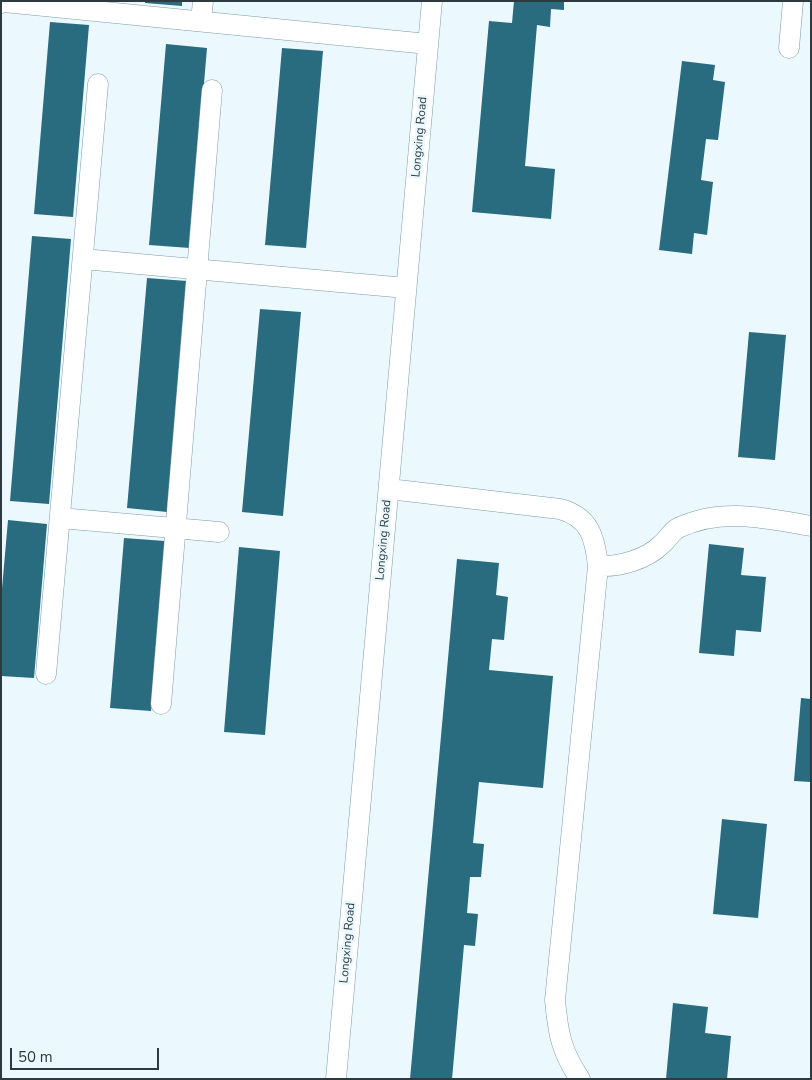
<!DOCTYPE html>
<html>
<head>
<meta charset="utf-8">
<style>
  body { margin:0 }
  #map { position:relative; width:812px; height:1080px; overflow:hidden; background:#ebf9fe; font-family:"Nunito Sans",sans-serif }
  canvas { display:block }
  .frame { position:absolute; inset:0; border:2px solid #2d3b40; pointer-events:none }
  .scale { position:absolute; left:10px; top:1048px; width:149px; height:22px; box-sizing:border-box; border:2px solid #2d3b40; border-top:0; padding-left:6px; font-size:15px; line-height:18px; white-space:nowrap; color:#2d3b40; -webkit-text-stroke:4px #ebf9fe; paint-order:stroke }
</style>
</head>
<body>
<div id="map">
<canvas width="812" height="1080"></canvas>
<div class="frame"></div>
<div class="scale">50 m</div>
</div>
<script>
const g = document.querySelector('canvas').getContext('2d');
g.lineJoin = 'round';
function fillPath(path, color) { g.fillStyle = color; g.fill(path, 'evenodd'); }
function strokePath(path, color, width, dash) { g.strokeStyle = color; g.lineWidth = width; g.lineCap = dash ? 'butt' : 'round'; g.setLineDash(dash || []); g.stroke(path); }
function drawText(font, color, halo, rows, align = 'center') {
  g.font = font + ' "Nunito Sans",sans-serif'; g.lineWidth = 5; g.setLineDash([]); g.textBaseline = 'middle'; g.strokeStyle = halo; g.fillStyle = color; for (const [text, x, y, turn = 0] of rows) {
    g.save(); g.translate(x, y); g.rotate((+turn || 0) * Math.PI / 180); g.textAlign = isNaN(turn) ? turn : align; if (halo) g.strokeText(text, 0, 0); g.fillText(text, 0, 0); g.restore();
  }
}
fillPath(new Path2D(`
  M145,1H182V6L145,3Z
  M514,1H564V10L551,9L550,27L537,25L525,166L555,169L551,219L472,212L489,21L512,23Z
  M50,22L89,25L73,217L34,214Z
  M166,44L207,48L190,248L149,245Z
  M282,48L323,51L306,248L265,245Z
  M682,61L715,65L713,80L725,82L718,140L706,139L701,180L713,182L707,235L694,233L692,254L659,250Z
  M32,236L71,239L49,504L10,501Z
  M147,278L187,281L167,512L127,508Z
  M260,309L301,312L283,516L242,512Z
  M749,332L786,335L775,460L738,457Z
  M8,520L47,524L34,678L1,676V600Z
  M124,538L165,541L151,711L110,708Z
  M709,544L744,548L741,575L766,577L761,632L736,630L734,656L699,653Z
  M239,547L280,551L265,735L224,732Z
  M457,559L499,563L496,595L508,597L504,640L492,639L489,670L553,676L543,788L479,782L473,843L484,844L481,877H470L467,913L478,914L475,946L464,945L452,1079H410Z
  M801,698L811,699V782L794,781Z
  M722,819L767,824L758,918L713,914Z
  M673,1003L708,1007L705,1033L731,1036L727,1079H666Z`), '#296b7f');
const minor = new Path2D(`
  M1,3L4,2L428,44
  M201,21L203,1
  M789,48L793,1
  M83,259L406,288
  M389,489L560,509C590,517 595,538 598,566L555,1000C558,1033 561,1051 580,1079
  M60,518L219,532
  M598,566C619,567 646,560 662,544C668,539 672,531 678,528C721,507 766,518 811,526
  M46,674L98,84
  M161,704L212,90
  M336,1079L432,1`);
strokePath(minor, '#7b9ca7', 21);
strokePath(minor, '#fff', 20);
drawText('12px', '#2d3b40', '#ebf9fe', [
  ["Longxing Road",420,137,-85],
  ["Longxing Road",384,540,-85],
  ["Longxing Road",348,943,-85]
]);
</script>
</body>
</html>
